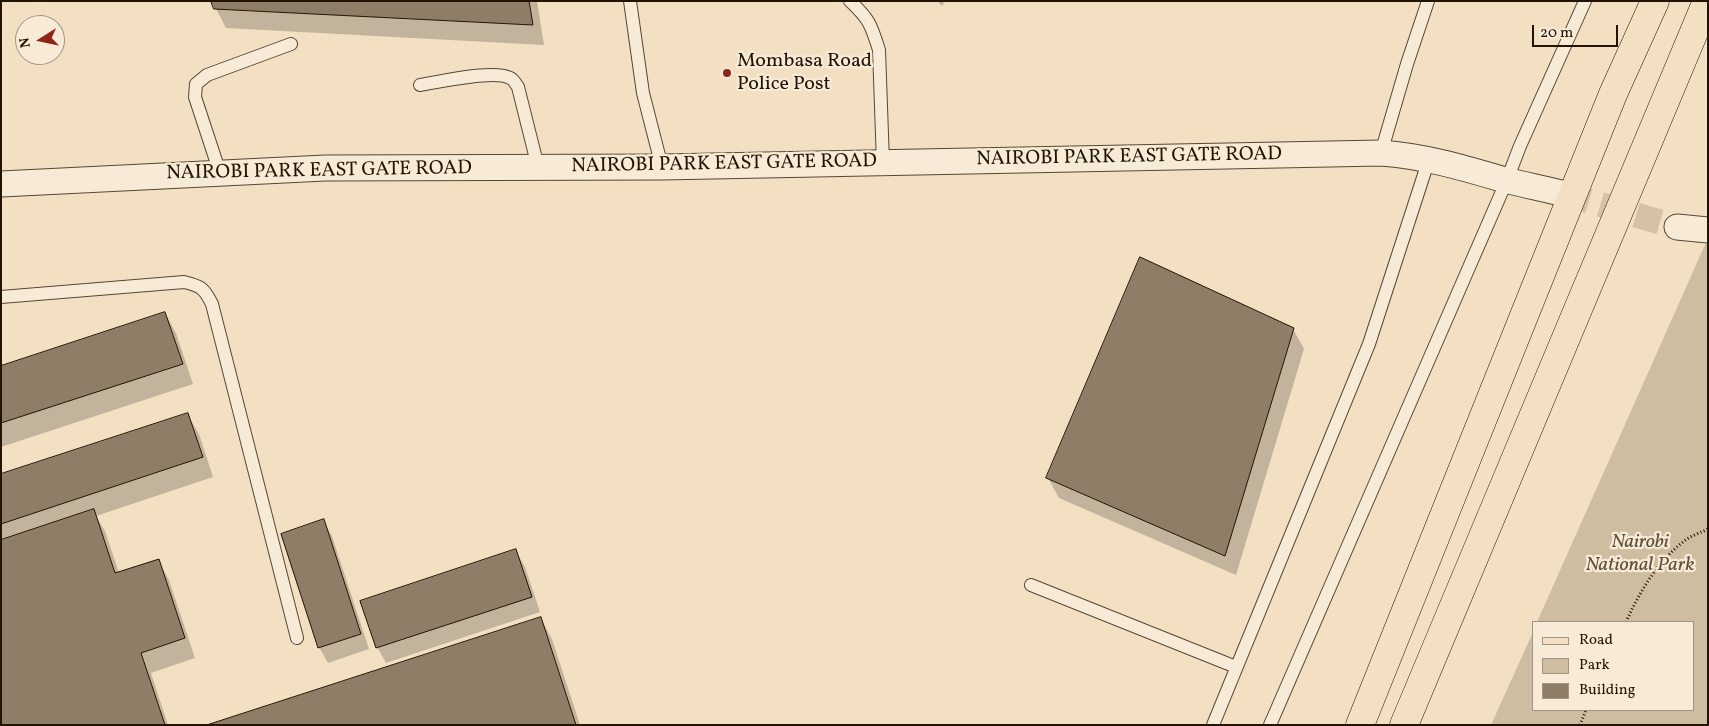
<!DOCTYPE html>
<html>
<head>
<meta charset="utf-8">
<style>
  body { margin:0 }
  #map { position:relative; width:1709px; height:726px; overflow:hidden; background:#f3e0c3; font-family:Vollkorn,serif }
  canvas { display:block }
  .frame { position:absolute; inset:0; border:2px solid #221403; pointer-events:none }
  .legend { position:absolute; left:1532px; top:621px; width:162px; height:90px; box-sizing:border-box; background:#f7ebd8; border:1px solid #a29583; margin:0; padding:6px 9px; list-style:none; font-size:15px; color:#221403 }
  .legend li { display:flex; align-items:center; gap:10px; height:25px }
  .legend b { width:25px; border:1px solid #a29583 }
  .north { position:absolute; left:15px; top:15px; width:50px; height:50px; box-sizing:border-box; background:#f7ebd8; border:1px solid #a29583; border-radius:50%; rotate:260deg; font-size:14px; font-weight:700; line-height:20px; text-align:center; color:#221403 }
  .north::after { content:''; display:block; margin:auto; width:18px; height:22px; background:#8f2418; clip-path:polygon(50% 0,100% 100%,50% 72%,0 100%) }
  .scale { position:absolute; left:1532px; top:25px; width:86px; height:22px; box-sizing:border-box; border:2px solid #221403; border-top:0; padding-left:6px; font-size:15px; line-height:18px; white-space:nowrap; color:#221403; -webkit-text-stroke:4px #f7ebd8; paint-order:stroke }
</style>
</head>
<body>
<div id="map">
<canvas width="1709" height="726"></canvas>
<div class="frame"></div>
<ul class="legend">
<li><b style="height:6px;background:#f3e0c3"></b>Road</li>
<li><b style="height:14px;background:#cfbda2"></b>Park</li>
<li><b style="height:14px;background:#8f7e67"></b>Building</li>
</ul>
<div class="north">N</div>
<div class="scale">20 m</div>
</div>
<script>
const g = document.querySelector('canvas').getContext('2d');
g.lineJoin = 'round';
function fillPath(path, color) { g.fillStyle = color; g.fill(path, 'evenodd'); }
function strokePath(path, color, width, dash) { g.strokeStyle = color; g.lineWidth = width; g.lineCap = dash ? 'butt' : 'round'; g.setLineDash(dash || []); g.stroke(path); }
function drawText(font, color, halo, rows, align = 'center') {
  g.font = font + ' Vollkorn,serif'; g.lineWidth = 4.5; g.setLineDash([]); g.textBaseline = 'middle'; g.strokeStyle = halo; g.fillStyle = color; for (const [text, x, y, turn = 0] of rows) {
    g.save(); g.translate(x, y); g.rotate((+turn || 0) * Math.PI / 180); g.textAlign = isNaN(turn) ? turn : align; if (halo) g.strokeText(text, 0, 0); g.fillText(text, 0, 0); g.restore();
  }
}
fillPath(new Path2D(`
  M1708,238V725H1491L1533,632V710H1693V622H1537Z`), '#cfbda2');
fillPath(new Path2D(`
  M212,1H537L544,45L226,28Z
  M937,1H945L942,6Z
  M165,313L176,333L193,384L1,447V367Z
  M1293,329L1304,349L1236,575L1059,498L1048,478Z
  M188,415L199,434L213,477L96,516L105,531L119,573L158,560L169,580L195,658L151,673L168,725H1V476Z
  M323,521L332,536L369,649L328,663L319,647Z
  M516,551L525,567L540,612L386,663L377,647Z
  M541,619L552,639L580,725H211Z`), '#0003');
const building = new Path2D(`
  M211,1H529L533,25L214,9Z
  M1140,257L1294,328L1225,556L1046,478Z
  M165,312L183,364L1,423V366Z
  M188,413L203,457L1,524V474Z
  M94,509L115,573L159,559L185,638L141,653L165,725H1V540Z
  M324,519L361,634L318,648L281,534Z
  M516,549L532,597L376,648L360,601Z
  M541,617L576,725H207Z`);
fillPath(building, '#8f7e67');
strokePath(building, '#221403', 1);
strokePath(new Path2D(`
  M1565,194L1677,227`), '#d4c1a6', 25, [25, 12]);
const service = new Path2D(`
  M630,1L643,93L662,167
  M850,1C869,19 871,24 879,50L883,163
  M420,85C439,82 495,69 510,78C513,79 516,84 518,87L538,167
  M1381,153L1407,64L1428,1
  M220,173L195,97L196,84L207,75L291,44
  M1,297L184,282C201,286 204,288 212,304L297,638
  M1031,585L1236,667
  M1213,725L1369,344L1429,159
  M1270,725L1507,180L1520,146L1585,1`);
const minor = new Path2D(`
  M1,184L325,168L662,167L1381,153C1424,156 1464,168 1505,180C1525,185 1545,189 1565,194
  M1677,227L1708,230`);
const primary = new Path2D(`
  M1360,725L1613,94L1655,1
  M1404,725L1707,1`);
strokePath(service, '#564733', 14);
strokePath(minor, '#564733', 27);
strokePath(primary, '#221403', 29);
strokePath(new Path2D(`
  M1626,622C1639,593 1657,562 1683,542C1690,536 1700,533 1708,529
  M1580,725L1586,710`), '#221403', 3, [1, 2.5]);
strokePath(service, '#f7ebd8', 12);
strokePath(minor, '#f7ebd8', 25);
strokePath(primary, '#f3e0c3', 28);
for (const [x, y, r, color] of [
  [727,73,5,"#8f2418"]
]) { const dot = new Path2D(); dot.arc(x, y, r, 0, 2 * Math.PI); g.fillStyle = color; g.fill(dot); strokePath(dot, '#f7ebd8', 2); }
drawText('20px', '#221403', '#f7ebd8', [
  ["Mombasa Road",737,62],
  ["Police Post",737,85]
], 'left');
drawText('20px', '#221403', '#f7ebd8', [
  ["NAIROBI PARK EAST GATE ROAD",1129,158,-1],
  ["NAIROBI PARK EAST GATE ROAD",724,165,-1],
  ["NAIROBI PARK EAST GATE ROAD",319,172,-1]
]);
drawText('italic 20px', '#5f4f3b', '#f7ebd8', [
  ["Nairobi",1640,543],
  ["National Park",1640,566]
]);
</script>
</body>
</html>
